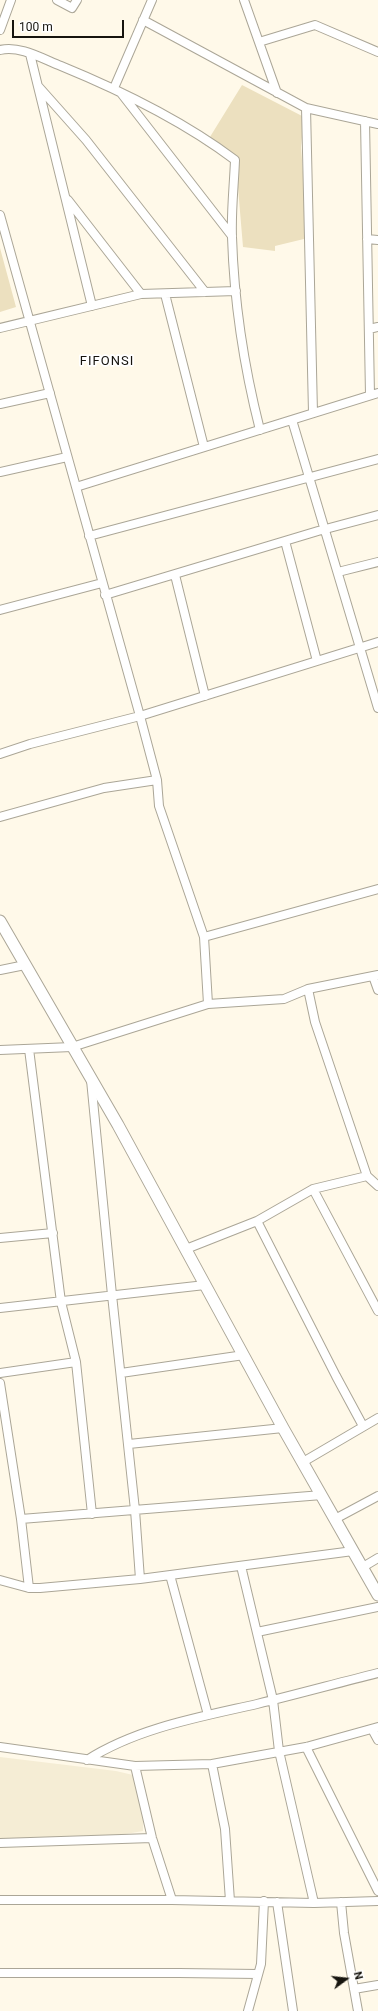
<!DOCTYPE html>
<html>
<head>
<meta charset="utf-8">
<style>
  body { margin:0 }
  #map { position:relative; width:378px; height:2011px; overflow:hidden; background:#fff9e9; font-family:Roboto,sans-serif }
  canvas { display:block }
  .north { position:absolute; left:326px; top:1959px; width:40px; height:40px; -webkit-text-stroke:3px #fff; paint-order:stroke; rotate:75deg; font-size:11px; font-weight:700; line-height:16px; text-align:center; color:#16140e }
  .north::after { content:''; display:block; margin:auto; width:14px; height:18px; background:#16140e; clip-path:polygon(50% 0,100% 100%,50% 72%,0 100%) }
  .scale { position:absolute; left:12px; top:20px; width:112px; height:18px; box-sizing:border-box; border:2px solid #16140e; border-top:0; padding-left:5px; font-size:12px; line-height:14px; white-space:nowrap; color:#16140e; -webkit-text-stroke:3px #fff; paint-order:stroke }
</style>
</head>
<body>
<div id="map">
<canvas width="378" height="2011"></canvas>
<div class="north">N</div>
<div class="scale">100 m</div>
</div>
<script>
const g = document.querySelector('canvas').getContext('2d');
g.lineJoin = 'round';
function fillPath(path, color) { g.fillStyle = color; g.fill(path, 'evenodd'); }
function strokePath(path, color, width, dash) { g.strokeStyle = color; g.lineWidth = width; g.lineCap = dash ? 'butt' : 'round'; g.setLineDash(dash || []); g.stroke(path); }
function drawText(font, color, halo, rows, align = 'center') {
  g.font = font + ' Roboto,sans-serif'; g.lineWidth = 3.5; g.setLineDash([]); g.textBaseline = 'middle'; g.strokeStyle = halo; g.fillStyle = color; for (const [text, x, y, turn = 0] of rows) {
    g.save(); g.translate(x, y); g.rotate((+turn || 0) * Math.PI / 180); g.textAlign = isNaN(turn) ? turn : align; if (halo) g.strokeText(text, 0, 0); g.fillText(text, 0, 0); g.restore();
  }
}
fillPath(new Path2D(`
  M0,1757L116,1771L133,1775L136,1781L143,1818V1831L114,1836L0,1839Z`), '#f5edd5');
fillPath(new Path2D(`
  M242,85L304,117L301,147L308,238L275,246V251L243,247L236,164L205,145Z
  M0,248L16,307L0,312Z`), '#ece0bf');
const street = new Path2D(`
  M57,0L72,8L77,0
  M244,0L277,93
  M143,20L306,108L378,124
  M0,30L11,0
  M259,42L315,25L378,52
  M0,50C20,45 43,59 61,66C122,91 182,120 235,160C234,186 231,211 232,237C234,301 244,367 260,430
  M30,54L92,306
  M38,86L86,140L205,292
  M114,88L152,0
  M121,93L232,236
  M306,108L313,413
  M365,121L370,395
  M68,200L141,294
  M0,215L140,716L157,780L159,806L204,937L208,1004
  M367,239L378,240
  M165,294L204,447
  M0,328L141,294L236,291
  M369,329L378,327
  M0,404L50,393
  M292,420L378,708
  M0,472L67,457
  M76,487L378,393
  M89,536L378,459
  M285,541L317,661
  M338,572L378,562
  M175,575L205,696
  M105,595L318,531L378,515
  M0,610L102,583
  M0,754L30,744L140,716L378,642
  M0,817L104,788L157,780
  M204,937L378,889
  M0,970L25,965
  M373,976L378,990
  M308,989L315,1022L367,1176L378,1186
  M29,1049L61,1302L76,1362L92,1514
  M0,1050L72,1047L208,1004L284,999L308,989L378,975
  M91,1080L112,1295L135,1510L140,1579
  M313,1189L378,1311
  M257,1221L336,1376L363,1426
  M0,1238L53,1233
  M186,1249L257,1221L313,1189L367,1176
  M0,1308L205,1285
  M0,1373L76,1362
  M121,1373L244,1355
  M0,1383L21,1519L29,1588
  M129,1444L283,1428
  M303,1462L378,1418
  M21,1519L322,1495
  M335,1519L378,1496
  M241,1566L273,1700L279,1751L314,1903
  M363,1567L378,1558
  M170,1575L208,1715
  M0,1580L29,1588H40L140,1579L353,1551
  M257,1632L378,1607
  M372,1729L378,1740
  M0,1747L135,1766L212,1764L306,1747L378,1727
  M306,1747L378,1891
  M87,1760C137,1728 200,1717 257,1704C298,1694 338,1683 378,1673
  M212,1764L225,1829L230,1901
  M135,1766L152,1838L172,1900L314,1903L378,1901
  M0,1843L152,1838
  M0,1900H172
  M277,1902L293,2011
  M341,1902L344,1933L358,2011
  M0,1973H179L258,1974
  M354,1989L378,1985
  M248,2011L261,1964L264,1901`);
const secondary = new Path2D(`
  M0,921L118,1125L283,1428L378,1595`);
strokePath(street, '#aba697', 10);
strokePath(secondary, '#aba697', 13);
strokePath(street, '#fff', 8);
strokePath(secondary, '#fff', 11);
g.letterSpacing = '1px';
drawText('13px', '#16140e', '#fff', [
  ["FIFONSI",107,362]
]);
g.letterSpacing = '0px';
</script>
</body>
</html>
